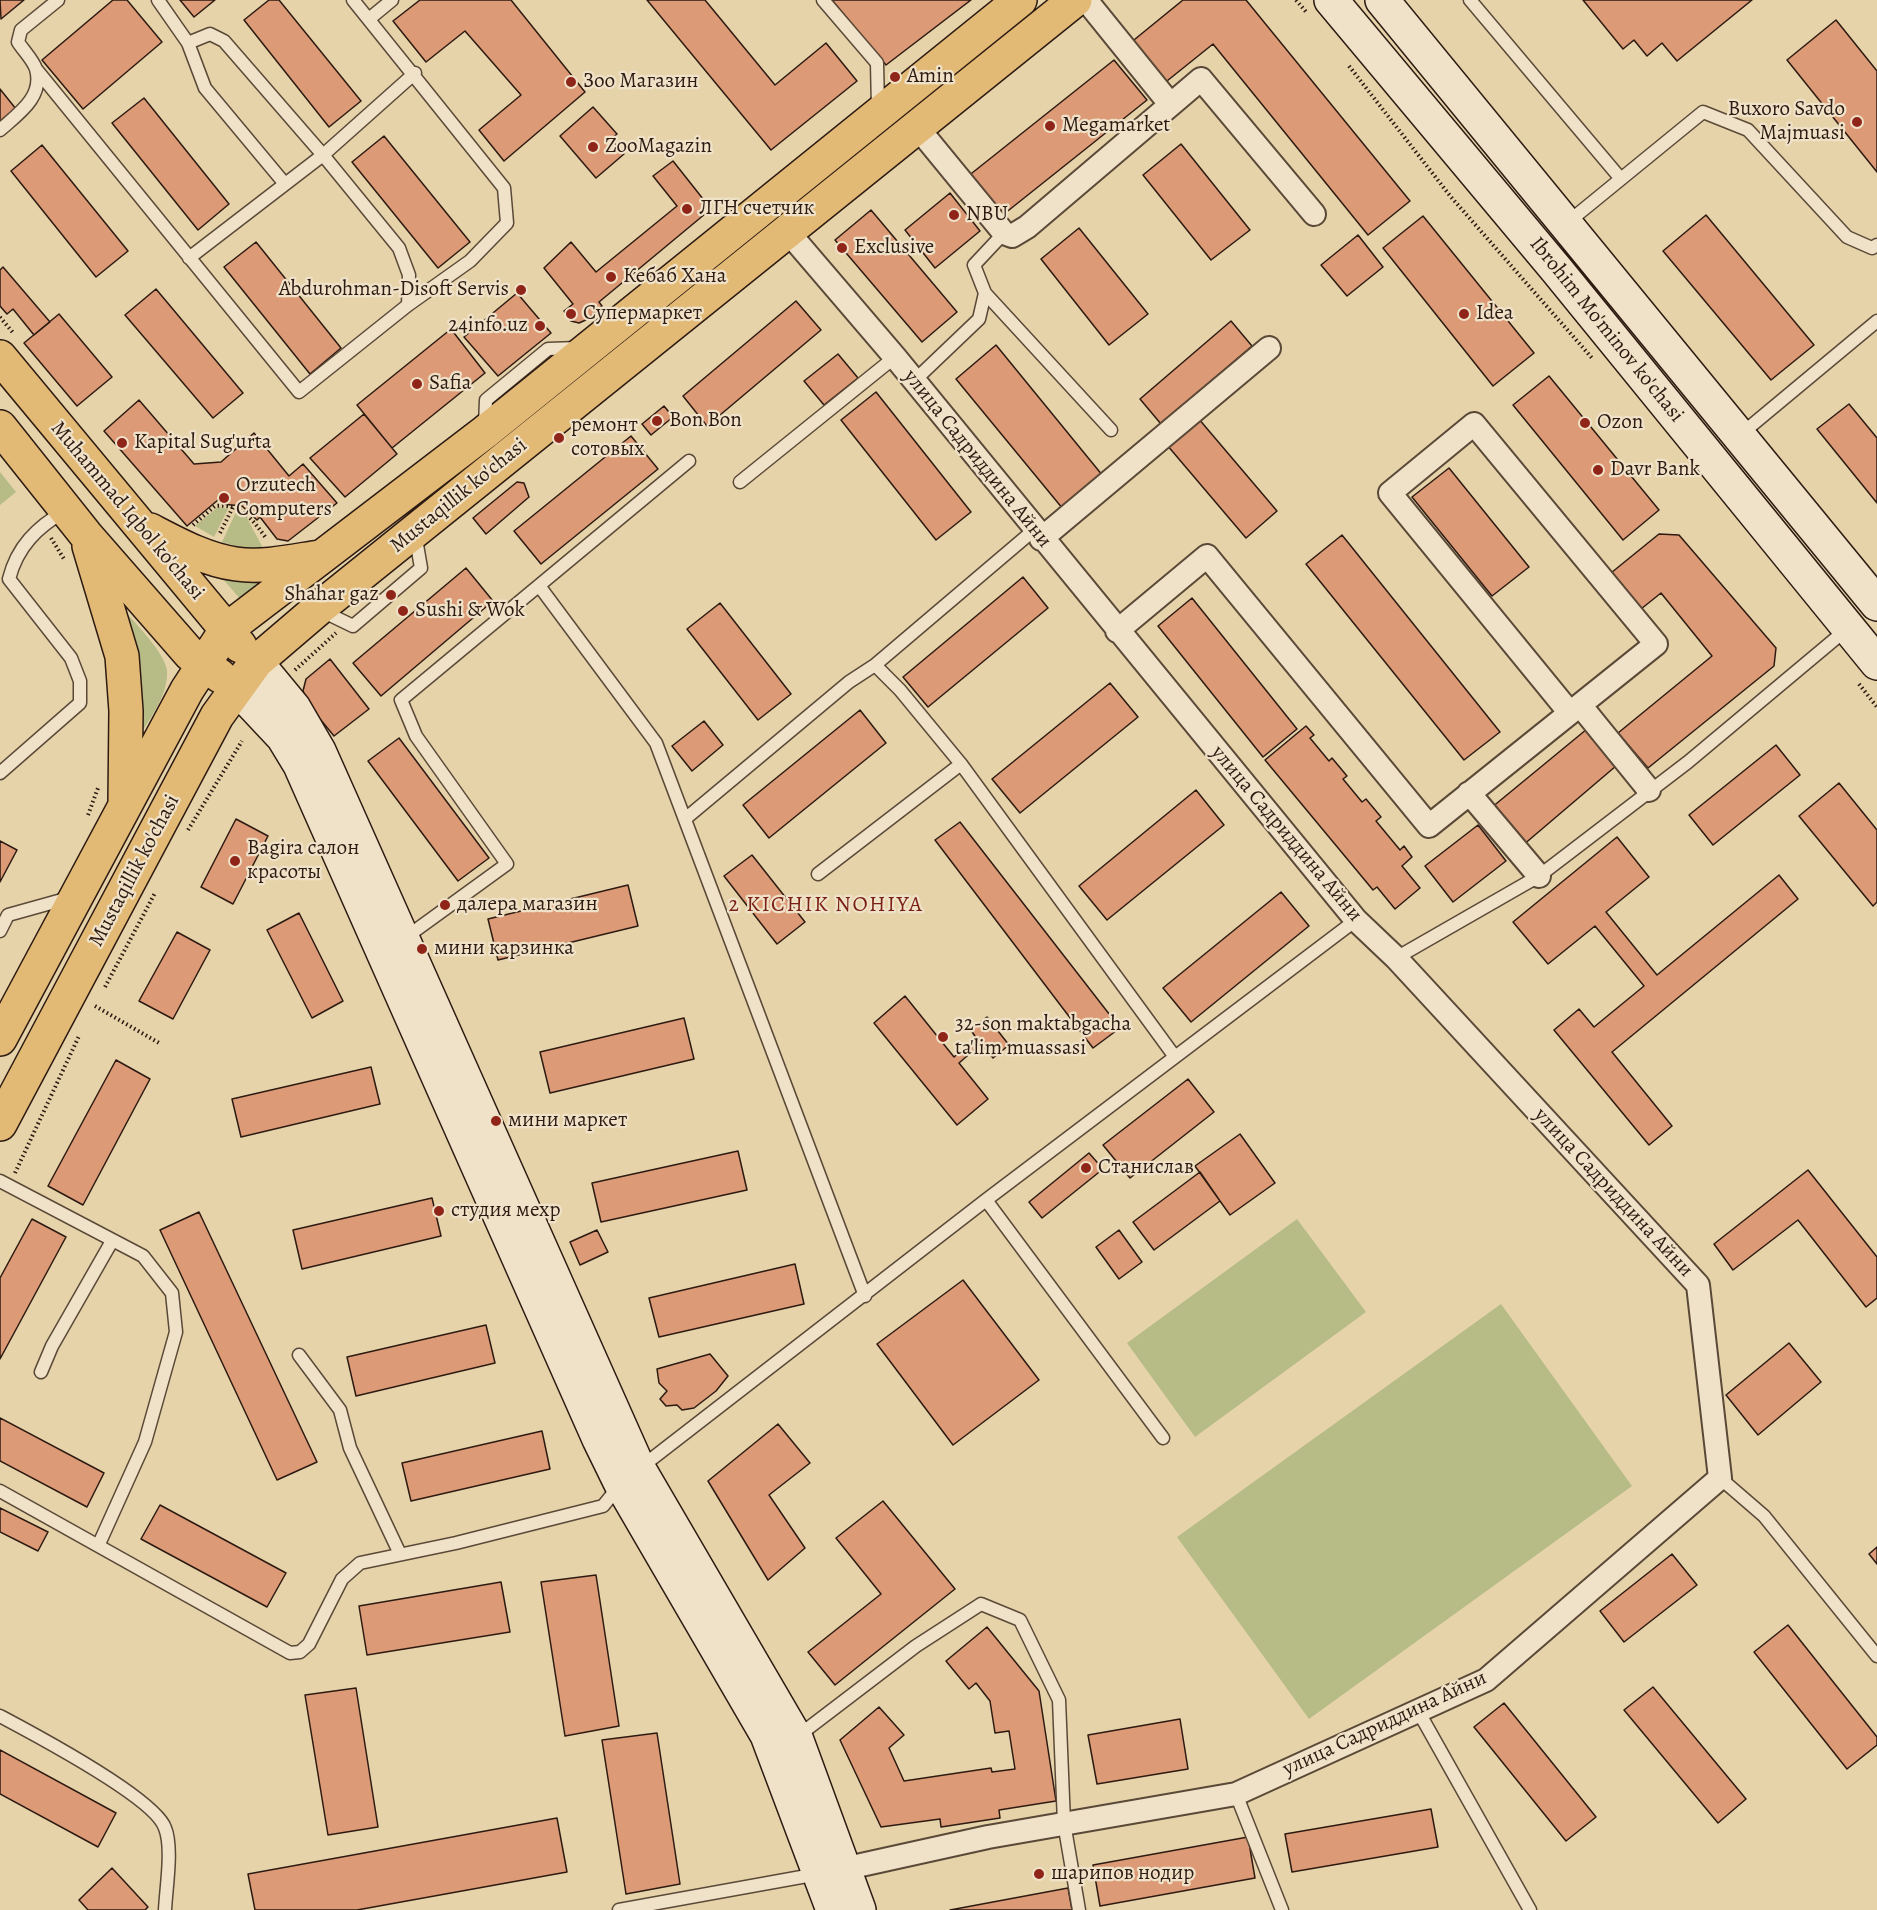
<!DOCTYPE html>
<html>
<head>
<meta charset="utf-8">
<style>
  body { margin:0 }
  canvas { display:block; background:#e6d3aa }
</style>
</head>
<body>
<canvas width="1877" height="1910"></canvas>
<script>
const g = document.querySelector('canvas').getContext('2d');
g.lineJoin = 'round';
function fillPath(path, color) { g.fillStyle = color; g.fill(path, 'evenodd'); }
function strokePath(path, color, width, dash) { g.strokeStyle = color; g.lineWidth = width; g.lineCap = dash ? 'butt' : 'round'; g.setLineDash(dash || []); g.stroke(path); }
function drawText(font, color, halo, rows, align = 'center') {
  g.font = font + ' Alegreya,serif'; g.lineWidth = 4.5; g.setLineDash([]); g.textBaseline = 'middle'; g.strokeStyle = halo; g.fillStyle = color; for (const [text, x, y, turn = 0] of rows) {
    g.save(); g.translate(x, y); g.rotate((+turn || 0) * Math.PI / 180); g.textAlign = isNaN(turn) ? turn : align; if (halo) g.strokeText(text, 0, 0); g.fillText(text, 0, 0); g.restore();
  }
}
fillPath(new Path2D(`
  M0,472L16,492L0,505Z
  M218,507L228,509L214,537L195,526Z
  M236,512L247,518L263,548H242L222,542Z
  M217,572L271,576L241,600Z
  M115,600C128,616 166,652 167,671C169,696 146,724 134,744Z
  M1297,1219L1366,1312L1195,1437L1127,1343Z
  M1501,1304L1632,1486L1309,1719L1177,1537Z`), '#b7bc87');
const building = new Path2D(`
  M0,0H24L1,19Z
  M113,0H127L162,42L83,109L42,60Z
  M180,0H215L194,17Z
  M269,0H279L361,101L329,127L244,20Z
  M420,0H511L585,92L504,161L479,130L521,95L465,31L426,62L393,21Z
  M647,0H705L775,85L826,43L857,81L771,150Z
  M832,0H971L886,65Z
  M1183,0H1246L1410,201L1368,235L1213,44L1162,85L1129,44Z
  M1583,0H1752L1677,61L1662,43L1647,56L1634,40L1623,49Z
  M1836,20L1877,71V172L1787,60Z
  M1114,60L1147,100L999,218L967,177Z
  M0,89L16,109L0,122Z
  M144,98L229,204L198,230L112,123Z
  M593,107L617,134L611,139L624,154L596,178L560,136Z
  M384,136L470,242L438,268L352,162Z
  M1181,144L1250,230L1211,260L1143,175Z
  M42,145L128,251L96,277L11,171Z
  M673,161L711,209L599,302L602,306L588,319L579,323L571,321L564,311L573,304L544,268L571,242L596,272L677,206L653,176Z
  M950,193L980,231L935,268L905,230Z
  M871,210L957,312L922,342L835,240Z
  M1706,215L1814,345L1771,380L1663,251Z
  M1423,216L1534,353L1493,386L1383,248Z
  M1079,228L1148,314L1109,345L1041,259Z
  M1358,235L1383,267L1347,296L1321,265Z
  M256,242L341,348L310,374L224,267Z
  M3,267L50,322L34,335L13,309L7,314L0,306V270Z
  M156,289L243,393L213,418L125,315Z
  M517,293L551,333L498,376L464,337Z
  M796,301L821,330L707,426L683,396Z
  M59,314L112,377L77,406L24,343Z
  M1231,321L1252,346L1161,424L1140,399Z
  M451,329L485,373L392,448L357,405Z
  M996,345L1103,476L1063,509L956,379Z
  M838,354L858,378L824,405L804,381Z
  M1549,376L1659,510L1623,540L1513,405Z
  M876,392L971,512L936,540L841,420Z
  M139,400L194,464L221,462L254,433L289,476L303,464L337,503L288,541L277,539L260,517L257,520L242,506L222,504L218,500L187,526L104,431Z
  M1849,404L1877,438V503L1817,429Z
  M664,406L673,417L651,435L642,424Z
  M364,414L397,454L345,497L310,458Z
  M1198,418L1277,511L1246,538L1167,445Z
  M631,436L658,469L541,564L514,531Z
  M1449,468L1529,567L1492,596L1412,497Z
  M517,482L524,483L529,497L486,534L473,518Z
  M1659,534L1679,535L1776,648L1774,666L1648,768L1618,733L1712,656L1661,593L1636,613L1606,577Z
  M1342,535L1500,732L1464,760L1306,564Z
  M466,568L493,601L381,696L353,663Z
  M1023,577L1048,608L928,707L903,677Z
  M1192,598L1297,729L1263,757L1158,626Z
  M720,603L791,694L758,720L687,629Z
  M330,659L369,709L334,736L311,708L303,691L306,679Z
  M1110,683L1138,717L1020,813L992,779Z
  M860,710L886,743L769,838L743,805Z
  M704,721L723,745L692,771L672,746Z
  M1306,726L1314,735L1310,738L1329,761L1332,758L1347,776L1343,779L1362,802L1366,799L1381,817L1376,821L1400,850L1404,846L1412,857L1402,866L1420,888L1395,909L1377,887L1373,890L1265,760Z
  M1587,729L1616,766L1522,846L1491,808Z
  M399,738L489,858L458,881L368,761Z
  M1776,745L1800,775L1713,845L1689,815Z
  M1839,783L1877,830V902L1873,906L1799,816Z
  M1196,790L1224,825L1107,920L1079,886Z
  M236,819L268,836L233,904L201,887Z
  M960,822L1120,1028L1093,1048L935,840Z
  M1478,825L1506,861L1453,902L1425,866Z
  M1617,837L1649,877L1606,912L1657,975L1779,875L1798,899L1612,1052L1672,1126L1649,1145L1554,1030L1579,1009L1594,1027L1644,986L1595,926L1548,964L1513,922Z
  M0,841L17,850L0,882Z
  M752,855L805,922L777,944L724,876Z
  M628,885L638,926L498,960L488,919Z
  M1281,892L1309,926L1191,1022L1163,988Z
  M299,913L343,1001L312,1018L267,930Z
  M177,932L210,950L173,1019L139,1001Z
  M905,996L954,1057L976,1038L971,1030L987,1017L1009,1045L993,1058L981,1044L959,1063L988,1099L957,1125L874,1023Z
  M684,1018L694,1059L550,1093L540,1052Z
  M116,1060L150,1079L83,1205L48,1186Z
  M371,1067L380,1104L241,1137L232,1099Z
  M1188,1079L1214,1112L1130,1178L1103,1145Z
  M1240,1134L1275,1183L1230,1215L1195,1166Z
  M738,1151L747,1190L601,1222L592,1183Z
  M1089,1153L1103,1169L1042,1218L1029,1202Z
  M1808,1170L1877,1257V1298L1866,1307L1798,1220L1733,1270L1714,1244Z
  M1200,1172L1220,1201L1154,1250L1133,1222Z
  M432,1198L441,1236L302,1269L293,1230Z
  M199,1212L317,1462L277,1480L160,1230Z
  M32,1219L66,1237L0,1359V1278Z
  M597,1230L608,1252L580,1265L570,1242Z
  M1119,1230L1142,1262L1119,1279L1096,1247Z
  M795,1264L804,1304L659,1337L649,1298Z
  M963,1280L1039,1380L953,1445L877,1344Z
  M486,1325L495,1363L356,1396L347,1357Z
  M1789,1343L1821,1382L1758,1435L1726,1395Z
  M710,1354L728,1376L716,1391L694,1408L682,1410L677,1405L666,1406L660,1399L667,1391L659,1383L657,1369Z
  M0,1418L104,1473L87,1507L0,1461Z
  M778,1424L810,1463L769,1495L805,1548L768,1580L708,1481Z
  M542,1431L550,1469L411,1501L402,1463Z
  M883,1501L955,1589L835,1685L808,1652L881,1594L836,1538Z
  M160,1505L286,1573L267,1607L141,1539Z
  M0,1508L48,1532L38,1551L0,1532Z
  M1877,1547V1564L1869,1554Z
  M1672,1554L1697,1585L1624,1642L1600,1611Z
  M596,1575L619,1726L565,1736L541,1582Z
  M501,1582L510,1632L367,1655L359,1606Z
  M1788,1625L1877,1737V1745L1847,1769L1754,1652Z
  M987,1627L1039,1691L1056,1801L999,1810L1000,1818L941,1827L940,1819L881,1827L840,1740L879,1707L904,1735L889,1748L904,1781L991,1768L992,1772L1015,1769L1009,1731L995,1733L990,1701L976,1683L969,1689L946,1661Z
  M1653,1687L1746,1799L1718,1823L1624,1710Z
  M356,1688L378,1827L328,1835L305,1695Z
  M1504,1703L1596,1817L1566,1841L1474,1727Z
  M1180,1719L1188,1769L1097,1784L1088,1735Z
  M657,1733L680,1884L626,1894L602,1740Z
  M0,1750L116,1813L98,1847L0,1794Z
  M1431,1809L1438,1847L1292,1872L1285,1834Z
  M557,1818L567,1872L357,1910H255L248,1874Z
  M1248,1837L1255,1878L1100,1906L1093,1865Z
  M112,1868L148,1907L145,1910H88L79,1900Z
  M1068,1888L1072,1910H950Z`);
fillPath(building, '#dc9a76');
strokePath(building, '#2d1b12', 1.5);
const lane = new Path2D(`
  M158,0L188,43L205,88L285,184
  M823,0L877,63L878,108
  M1470,0L1621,179
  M369,19L392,0
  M188,43L210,34L224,41L323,155L415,73
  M36,69L299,392L408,305L470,261L507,223L504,188L353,0
  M0,130C18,114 44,97 36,69C33,60 23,50 18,42L21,30L58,0
  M1567,223L1703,112L1748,130L1847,237L1872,248L1877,245
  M189,258L323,155L399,248L409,275L408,305
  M985,293L1111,430
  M914,381L979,319L985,293L974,265L1004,233
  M485,425L486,400L548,349L578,348
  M1740,435L1877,321
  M740,482L895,357
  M540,587L656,743L865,1296
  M322,611L353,626L421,568L415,533
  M875,665L1034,530
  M0,773L80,703V681L71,658L9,579C17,547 37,527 65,511
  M685,819L849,682L875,665L900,690L961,764L1175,1057
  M818,874L961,764
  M0,931L8,915L69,898
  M405,938L507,864L416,736L401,700L689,461
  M1396,958L1539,876L1688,762L1847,629
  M0,1181L143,1256L172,1293L176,1332L145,1442L99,1544
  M986,1200L1163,1438
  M299,1355L340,1410L350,1448L400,1554
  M41,1372L52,1346L112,1241
  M640,1468L986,1200L1356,920
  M1720,1478L1764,1516L1877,1656
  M0,1491L290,1653L300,1652L309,1644L342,1579L360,1563L456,1543L603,1506L620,1485
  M1417,1709L1530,1910
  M0,1716C32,1733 155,1798 165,1828C173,1848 166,1888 165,1910
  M798,1736L916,1646L981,1604L1020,1620L1059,1700L1064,1823L1079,1910
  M1236,1794L1282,1910
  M619,1910L818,1874`);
const street = new Path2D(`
  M1086,0L1170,104
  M917,127L1004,233L1012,236L1027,227L1201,79L1314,214
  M788,232L895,357L1356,920L1396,958L1698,1285L1720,1478L1486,1680L1236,1794L988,1837L843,1869
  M1041,539L1269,348
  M1117,631L1207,556L1429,826L1656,644L1474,424L1390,493L1570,713
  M1580,705L1649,790
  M1469,793L1539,876`);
const secondary = new Path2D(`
  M1331,0L1556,269L1877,663
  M1382,0L1877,604
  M256,662L294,708L319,751L639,1469L796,1738L859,1910
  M237,688L283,737L300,765L599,1439L621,1484L767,1735L833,1910`);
const primary = new Path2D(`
  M0,357L240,646
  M0,427L86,535L190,654L220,676
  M150,530C177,544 206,560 236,564C263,568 293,561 319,557
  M89,546L122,656L126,711L125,804
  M0,1039L187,690L226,630L485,432L1020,0
  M0,1124L217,716L256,662L318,609L1075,0`);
strokePath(lane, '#5b4938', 15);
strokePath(street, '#5b4938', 26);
strokePath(secondary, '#2d1b12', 36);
strokePath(primary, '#2d1b12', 36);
strokePath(new Path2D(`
  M1296,0L1307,13
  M1349,66L1451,197L1592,358
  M0,317L14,334
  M193,525L215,506C241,503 252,519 266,538
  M220,533L233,507
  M51,538L64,559
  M295,670L336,633
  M1859,684L1877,707
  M88,815L98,788
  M188,830L242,741
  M105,987L155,893
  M95,1006L161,1044
  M15,1173L79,1036`), '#2d1b12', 4, [1.5, 3]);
strokePath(lane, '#efe2c8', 12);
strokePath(street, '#efe2c8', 22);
strokePath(secondary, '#efe2c8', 33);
strokePath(primary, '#e3ba75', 33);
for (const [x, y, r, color] of [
  [895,77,6,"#8f2418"],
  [571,82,6,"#8f2418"],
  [1857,122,6,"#8f2418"],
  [1050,126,6,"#8f2418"],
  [593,147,6,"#8f2418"],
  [687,209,6,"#8f2418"],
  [954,215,6,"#8f2418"],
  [842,248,6,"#8f2418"],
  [611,277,6,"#8f2418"],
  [521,290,6,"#8f2418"],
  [571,314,6,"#8f2418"],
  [1464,314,6,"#8f2418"],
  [540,326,6,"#8f2418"],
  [417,384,6,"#8f2418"],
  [657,421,6,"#8f2418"],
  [1585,423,6,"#8f2418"],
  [559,438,6,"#8f2418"],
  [122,443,6,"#8f2418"],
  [1598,470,6,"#8f2418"],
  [224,498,6,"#8f2418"],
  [391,595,6,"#8f2418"],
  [403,611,6,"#8f2418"],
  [235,861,6,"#8f2418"],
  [445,905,6,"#8f2418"],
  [422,949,6,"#8f2418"],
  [943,1037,6,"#8f2418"],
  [496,1121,6,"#8f2418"],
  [1086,1168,6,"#8f2418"],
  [439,1211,6,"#8f2418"],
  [1039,1874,6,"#8f2418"]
]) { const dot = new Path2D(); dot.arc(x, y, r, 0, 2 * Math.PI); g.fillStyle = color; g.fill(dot); strokePath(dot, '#efe2c8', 2); }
drawText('21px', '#2d1b12', '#efe2c8', [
  ["Amin",907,77],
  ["Зоо Магазин",583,82],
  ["Buxoro Savdo",1845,110,"right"],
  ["Majmuasi",1845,134,"right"],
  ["Megamarket",1062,126],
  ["ZooMagazin",605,147],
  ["ЛГН счетчик",699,209],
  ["NBU",966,215],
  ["Exclusive",854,248],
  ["Кебаб Хана",623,277],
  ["Abdurohman-Disoft Servis",509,290,"right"],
  ["Супермаркет",583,314],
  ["Idea",1476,314],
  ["24info.uz",528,326,"right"],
  ["Safia",429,384],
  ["Bon Bon",669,421],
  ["Ozon",1597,423],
  ["ремонт",571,426],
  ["сотовых",571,450],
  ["Kapital Sug'urta",134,443],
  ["Davr Bank",1610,470],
  ["Orzutech",236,486],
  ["Computers",236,510],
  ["Shahar gaz",379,595,"right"],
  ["Sushi & Wok",415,611],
  ["Bagira салон",247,849],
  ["красоты",247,873],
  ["далера магазин",457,905],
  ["мини карзинка",434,949],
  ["32-son maktabgacha",955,1025],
  ["ta'lim muassasi",955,1049],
  ["мини маркет",508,1121],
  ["Станислав",1098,1168],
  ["студия мехр",451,1211],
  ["шарипов нодир",1051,1874]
], 'left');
drawText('21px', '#2d1b12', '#efe2c8', [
  ["Ibrohim Mo'minov ko'chasi",1606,330,51],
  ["улица Садриддина Айни",977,459,51],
  ["Mustaqillik ko'chasi",459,496,-39],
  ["Muhammad Iqbol ko'chasi",127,511,50],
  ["улица Садриддина Айни",1286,834,50],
  ["Mustaqillik ko'chasi",135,871,-62],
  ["улица Садриддина Айни",1613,1193,47],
  ["улица Садриддина Айни",1385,1724,-25]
]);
g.letterSpacing = '1.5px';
drawText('22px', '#7a1f14', '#efe2c8', [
  ["2 KICHIK NOHIYA",826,906]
]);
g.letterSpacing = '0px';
</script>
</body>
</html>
